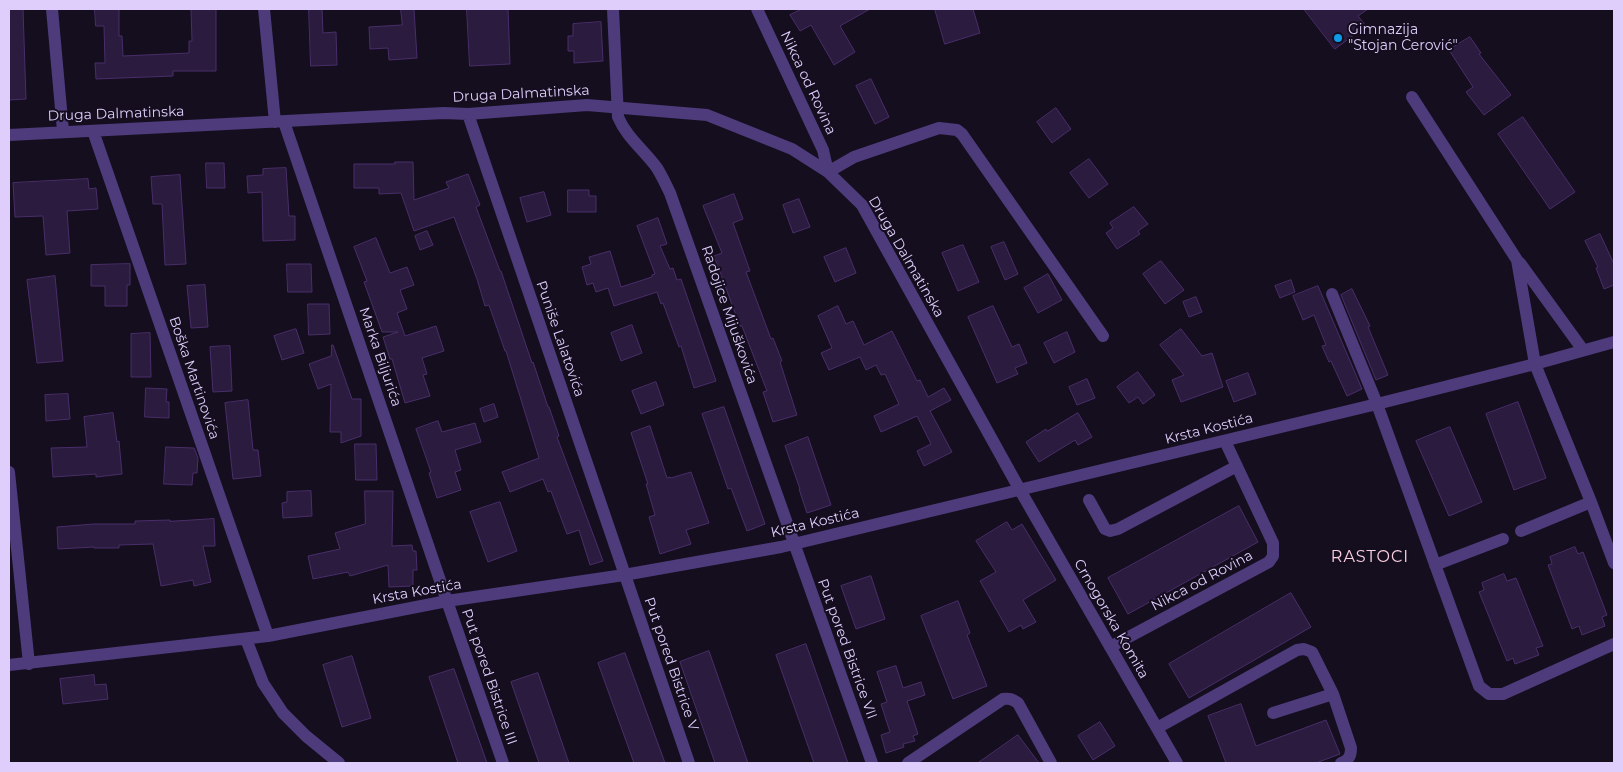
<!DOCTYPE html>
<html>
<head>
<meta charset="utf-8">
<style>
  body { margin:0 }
  #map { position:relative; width:1623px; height:772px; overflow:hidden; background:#150e1f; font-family:Montserrat,sans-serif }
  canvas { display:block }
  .frame { position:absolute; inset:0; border:10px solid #dfcefc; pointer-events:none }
</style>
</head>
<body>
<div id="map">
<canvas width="1623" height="772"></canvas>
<div class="frame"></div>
</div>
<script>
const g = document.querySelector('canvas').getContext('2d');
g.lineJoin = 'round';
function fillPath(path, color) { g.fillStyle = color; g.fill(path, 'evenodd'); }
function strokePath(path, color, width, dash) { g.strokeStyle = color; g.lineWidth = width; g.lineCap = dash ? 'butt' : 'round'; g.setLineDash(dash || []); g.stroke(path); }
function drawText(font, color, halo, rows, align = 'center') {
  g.font = font + ' Montserrat,sans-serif'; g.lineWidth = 4; g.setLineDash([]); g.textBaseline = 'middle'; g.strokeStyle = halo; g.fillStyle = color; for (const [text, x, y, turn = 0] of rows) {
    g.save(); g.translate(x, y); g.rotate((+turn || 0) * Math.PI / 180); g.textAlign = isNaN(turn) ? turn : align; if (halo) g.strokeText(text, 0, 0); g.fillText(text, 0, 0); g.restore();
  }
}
const building = new Path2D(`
  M9,9H23L26,99L9,100Z
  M95,9H119V36H122L123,56L189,53V41H192L191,9H216V71H173V76L96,79L95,63H105L104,26H96Z
  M309,9H322L323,33L336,32L337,65L311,66Z
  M401,9H414L417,58L389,60L388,48L370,49L369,27L402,25Z
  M467,9H508L510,64L470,66Z
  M802,9H870L840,26L855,52L834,65L811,25L800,31L790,15Z
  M935,9H973L980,33L945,44Z
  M1304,9H1368L1358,16L1366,26L1335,49Z
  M601,22L603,61L574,63V51H568V36H573V24Z
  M1470,37L1481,53L1479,54L1511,95L1484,115L1466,92L1473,87L1449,50Z
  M871,79L889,117L875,124L856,86Z
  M1056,108L1071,129L1052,143L1037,122Z
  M1523,117L1575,192L1550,209L1498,134Z
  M1089,159L1108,184L1089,198L1070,173Z
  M395,162H413L414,200L449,188L446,182L468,174L480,205L476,207L500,271H501L532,363L533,362L548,407H549L559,436L557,437L603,561L590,565L579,530L567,534L551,491L548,492L543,479L510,492L502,472L539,458L506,351H505L489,305L485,306L477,279L454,217L414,231L401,193L379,194V188H354V164H395Z
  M206,163H224L225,188H207Z
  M286,168L289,216H295V240L263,241L262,192L248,193L247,176L263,175V169Z
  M180,175L186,264L165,265L162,204H153L151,177Z
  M88,179L89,189L96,188L98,209L67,211L70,253L46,255L43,216L15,217L13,183Z
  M568,190H589V196H596V212H568Z
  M544,192L551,215L527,222L520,198Z
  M734,194L743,219L733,223L750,271L746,272L771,339L773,338L782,361L780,362L797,415L773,422L763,392L767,391L742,326H740L714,256L722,253L703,206Z
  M799,199L810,227L793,233L783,205Z
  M1134,207L1148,224L1138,231L1140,234L1117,249L1106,233L1113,228L1110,223Z
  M658,218L667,244L660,246L670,269L673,268L677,280L681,279L716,381L694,388L681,346L679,347L663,303L661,304L657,292L614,306L608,288L596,292L593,283L587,285L582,267L591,264L589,257L610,251L621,287L652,277V275L655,274L637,226Z
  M427,231L433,245L420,250L415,236Z
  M1600,234L1614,264V285L1604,289L1596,268L1598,267L1585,241Z
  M376,238L390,273L407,267L414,285L400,290L407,309L397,313L405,336L436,326L444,351L422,358L427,374L423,375L430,396L405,403L392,359H390L383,337L398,332H382L364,282L367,281L354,247Z
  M1004,242L1018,274L1005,280L991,247Z
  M963,245L979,282L958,291L942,253Z
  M846,248L856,273L835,282L824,257Z
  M1161,261L1184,290L1165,304L1143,274Z
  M130,264V285H127V306H105V286H91V265Z
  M287,264H311L312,292H288Z
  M1048,274L1062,300L1038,313L1024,288Z
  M55,276L63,361L37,363L27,280Z
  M1291,280L1295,292L1280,298L1275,286Z
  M205,285L208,327L191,328L187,286Z
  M1318,286L1362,389L1347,396L1331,361L1329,362L1322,346L1326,345L1314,315L1303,320L1293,296Z
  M1352,289L1370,326L1368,327L1388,375L1376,380L1341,295Z
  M1196,297L1202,312L1189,317L1183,302Z
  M308,304H329L330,334L309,335Z
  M838,306L846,324L853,321L864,345L892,331L917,381L920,380L928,397L944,388L951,400L930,411L952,452L924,466L917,451L931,444L917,416L881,432L874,416L899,404L885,374L881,375L876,365L866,370L860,357L829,370L821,353L832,348L818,316Z
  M993,306L1012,347L1019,344L1027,363L1015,368L1018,374L997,383L968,317Z
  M632,325L642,353L621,361L611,333Z
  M296,329L304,353L282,360L274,336Z
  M1181,329L1202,356L1212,353L1223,387L1181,402L1172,380L1184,375L1160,345Z
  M1067,332L1075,352L1054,363L1044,343Z
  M150,333L151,377H131V334Z
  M332,345H333L352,399H361V436L341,443V432H330L331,384L318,389L309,364L331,356Z
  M230,346L232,391L213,392L210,347Z
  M1138,372L1155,395L1143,404L1138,397L1129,403L1117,387Z
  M1248,373L1256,394L1234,402L1226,381Z
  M1087,379L1095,398L1077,405L1069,387Z
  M656,382L664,405L641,414L632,391Z
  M146,388L167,389L166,402H169V418L145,417Z
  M68,394L70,419L46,421L45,395Z
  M248,400L253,450H258L261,476L233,479L225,403Z
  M1518,402L1546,478L1514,490L1486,414Z
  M494,404L498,417L484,422L480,409Z
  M724,407L765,524L747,531L731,488L728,489L702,414Z
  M113,413L117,442L119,441L122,474L96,477V474L53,477L51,448L87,447L84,417Z
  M1078,413L1092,437L1078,445L1075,440L1039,462L1026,442L1046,429L1047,431Z
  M438,421L442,432L475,423L481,442L455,450L461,470L455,472L461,490L437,498L429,473L431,472L416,429Z
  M650,426L667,478L670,477L671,478L691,472L709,523L686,530L691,544L660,554L649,517L655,515L646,484H648L631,433Z
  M1450,427L1482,502L1449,516L1416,441Z
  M808,437L831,505L807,513L799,489H800L785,446Z
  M355,444H376L377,480H356Z
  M166,447L194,448L198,458L197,473H193L192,485L164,484Z
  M311,491L312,516L283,518L282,503L287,502V492Z
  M365,491H393L392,546L412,545L413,551H416L417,570H413V586L389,587L388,565L350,576L348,572L313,579L308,556L340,549L335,533L365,524Z
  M500,502L517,551L488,562L470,512Z
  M1239,506L1258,542L1128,614L1108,578Z
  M214,519L215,546H203L211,582L194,586L193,580L161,586L153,544L119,545V548H94V547L58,549L57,527L94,524H135V521L170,520V521Z
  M1007,522L1012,530L1022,524L1056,580L1023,600L1036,622L1023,629L1021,625L1009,632L980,581L996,572L976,541Z
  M1575,547L1578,554L1583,552L1607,615L1602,617L1605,626L1582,635L1579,626L1572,629L1548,565L1552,564L1550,557Z
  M1504,574L1507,581L1516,578L1543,646L1536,648L1539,655L1515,664L1513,658L1507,661L1479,592L1484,590L1482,583Z
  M871,576L885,619L856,629L841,586Z
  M1291,593L1311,627L1189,698L1169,664Z
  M958,601L970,633L967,635L987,686L953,699L921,616Z
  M806,644L848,763H814L776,655Z
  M709,651L748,763H715L680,662Z
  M625,653L665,763H634L598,663Z
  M352,656L371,718L342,727L323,665Z
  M896,666L903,688L921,682L925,695L907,701L918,734L913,736L915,741L903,744L904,747L886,753L881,735L890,732L881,704L887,702L877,672Z
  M454,669L487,763H458L429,677Z
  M538,673L569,763H539L511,682Z
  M94,675L95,685L106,684L108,699L63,704L60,679Z
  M1241,704L1256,746L1326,720L1340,754L1316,763H1226L1208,716Z
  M1100,722L1115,746L1093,760L1078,736Z
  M1018,735L1039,763H978Z`);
fillPath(building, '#2b1b3f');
strokePath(building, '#492e69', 1);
strokePath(new Path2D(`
  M52,9L63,131
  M264,9L275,122
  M613,9L618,117C627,138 644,150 657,168C662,176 666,185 670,193L872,763
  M757,9L823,150L828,172L854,157L939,128L957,130L962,134L1103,336
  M1412,97L1517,260L1535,364L1591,502L1614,563
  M468,114L689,763
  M284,122L447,601L503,763
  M93,131L268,636
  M9,135L444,113L468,114L587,105L707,115L792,149L828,172L862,205L1020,490L1177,763
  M1520,263L1583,350
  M1332,294L1377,404L1479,686L1489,694H1503L1614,644
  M9,472L29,664
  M1089,500L1105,529L1110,531L1118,529L1237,466
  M1521,531L1591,502
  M1435,565L1503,539
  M246,639L263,683L283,713L306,736L339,763
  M1110,647L1269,562L1273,556V543L1225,441
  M9,665L268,636L447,601L624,575L781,547L1377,404L1535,364L1614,342
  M1333,694L1351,748C1351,756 1349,760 1341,763
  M1157,728L1297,650L1304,649L1312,652L1333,694L1273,713
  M908,763L1003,699C1009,698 1012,699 1018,703L1051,763`), '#4e3b7b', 12);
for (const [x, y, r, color] of [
  [1338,38,5,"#0d9be9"]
]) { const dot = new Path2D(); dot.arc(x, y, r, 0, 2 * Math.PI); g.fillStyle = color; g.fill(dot); strokePath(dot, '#150e1f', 2); }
drawText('14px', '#dfcefc', '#150e1f', [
  ["Gimnazija",1348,30],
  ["\"Stojan Cerović\"",1348,46]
], 'left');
drawText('14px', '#dfcefc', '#150e1f', [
  ["Nikca od Rovina",808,83,65],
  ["Druga Dalmatinska",521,94,-3],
  ["Druga Dalmatinska",116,114,-2],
  ["Druga Dalmatinska",906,257,60],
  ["Radojice Mijuškovića",729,315,71],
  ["Puniše Lalatovića",560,339,71],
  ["Marka Biljurića",380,357,71],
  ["Boška Martinovića",194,378,71],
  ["Krsta Kostića",1209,429,-14],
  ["Krsta Kostića",815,523,-13],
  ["Nikca od Rovina",1202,581,-28],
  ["Krsta Kostića",417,592,-10],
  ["Crnogorska Komita",1111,619,60],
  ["Put pored Bistrice VII",847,649,70],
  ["Put pored Bistrice V",671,664,71],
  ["Put pored Bistrice III",489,677,71]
]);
g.letterSpacing = '1px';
drawText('16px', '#fcd0e1', '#150e1f', [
  ["RASTOCI",1370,557]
]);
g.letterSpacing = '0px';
</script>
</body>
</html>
